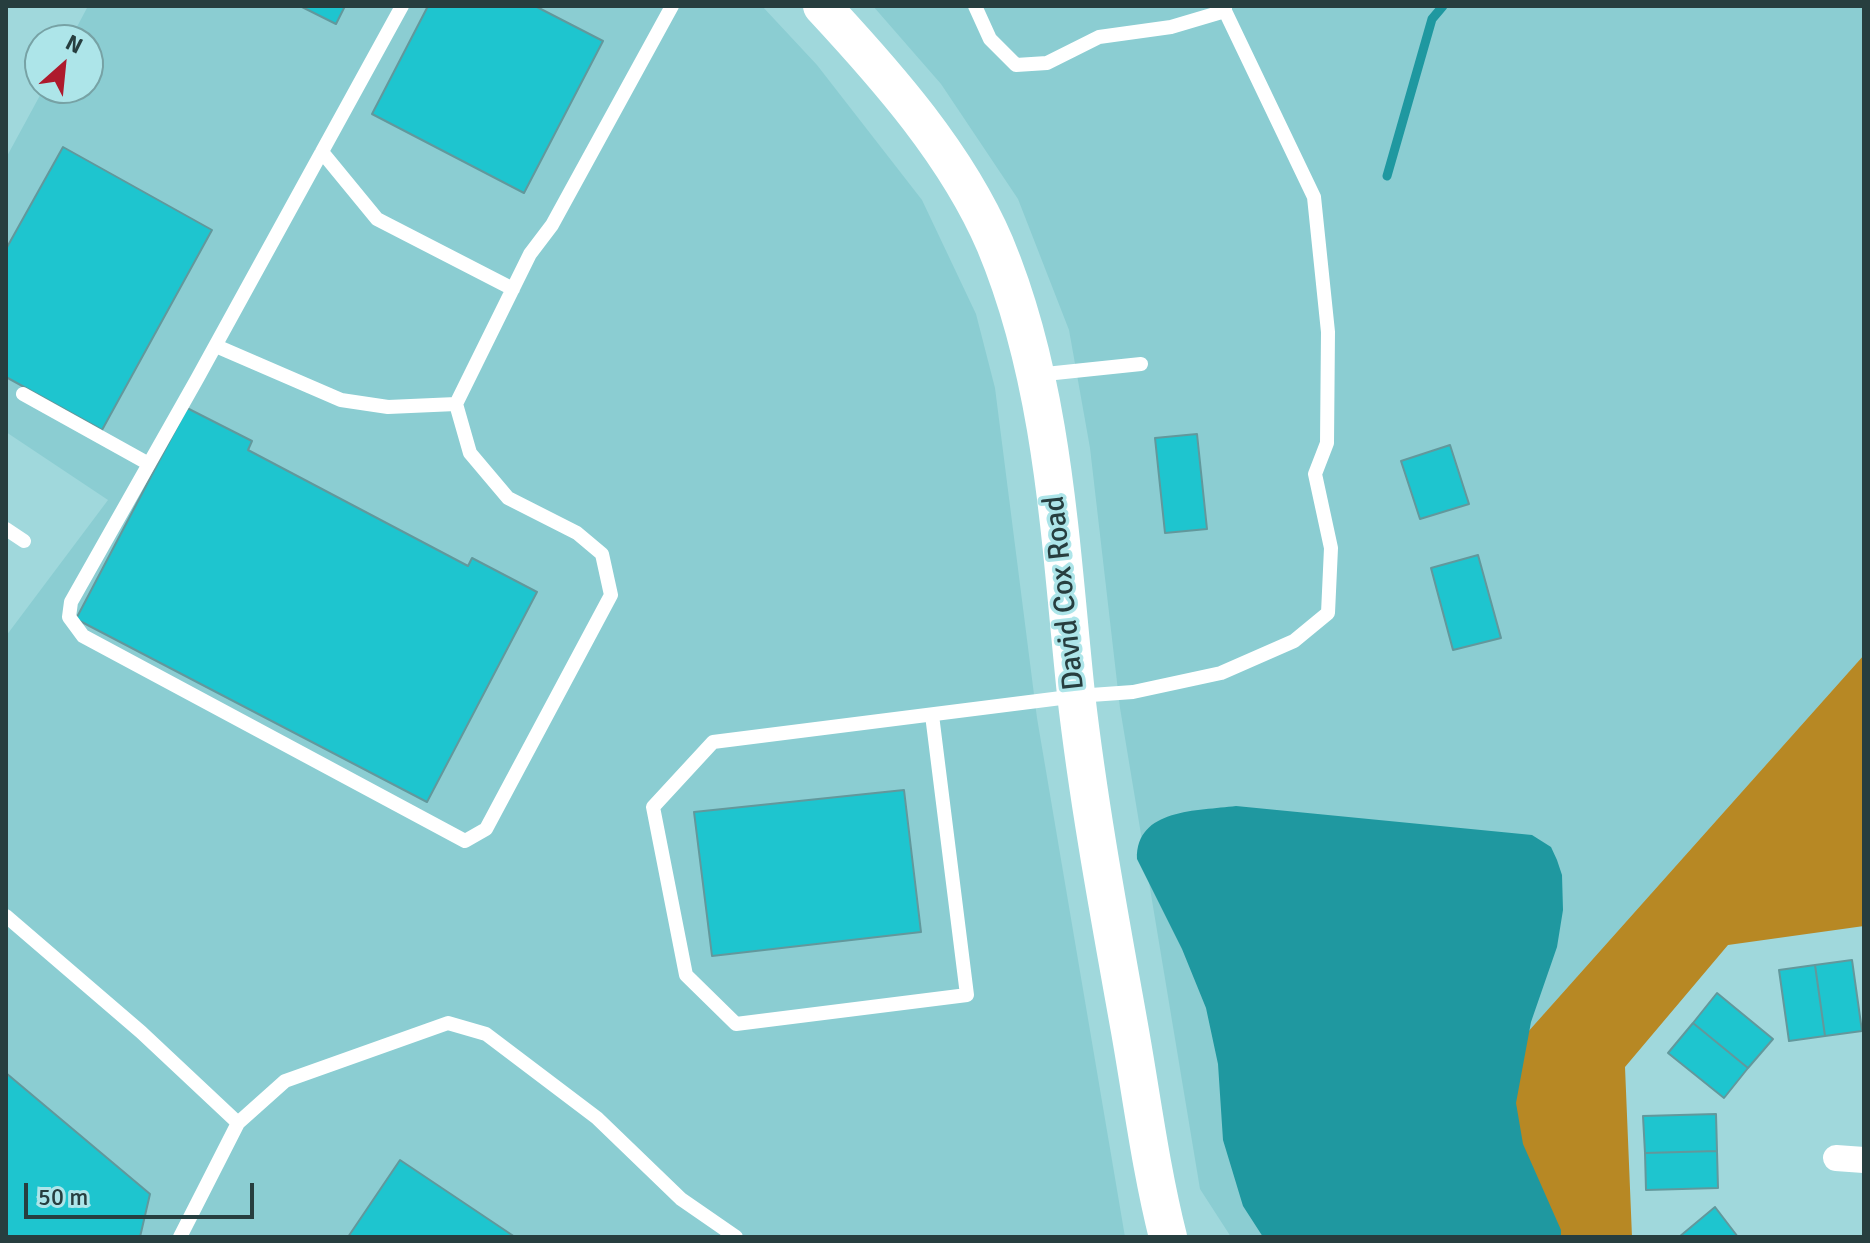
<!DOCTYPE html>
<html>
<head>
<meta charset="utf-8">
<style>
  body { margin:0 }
  #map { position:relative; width:1870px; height:1243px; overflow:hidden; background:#a0d8dc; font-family:Signika,sans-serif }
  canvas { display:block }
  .frame { position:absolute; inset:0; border:8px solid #273e3f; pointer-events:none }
  .north { position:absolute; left:24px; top:24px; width:80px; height:80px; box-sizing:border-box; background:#ade5e9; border:2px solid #77a2a5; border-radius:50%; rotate:27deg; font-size:22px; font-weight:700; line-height:32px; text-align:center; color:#273e3f }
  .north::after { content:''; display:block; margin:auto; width:28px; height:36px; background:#ae1a2d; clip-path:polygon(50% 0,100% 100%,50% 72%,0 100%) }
  .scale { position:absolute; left:24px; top:1183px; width:230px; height:36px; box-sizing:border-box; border:4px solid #273e3f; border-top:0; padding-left:10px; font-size:24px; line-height:28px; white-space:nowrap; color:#273e3f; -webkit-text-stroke:6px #ade5e9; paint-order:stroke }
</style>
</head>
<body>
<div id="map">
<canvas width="1870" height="1243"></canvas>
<div class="frame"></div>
<div class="north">N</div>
<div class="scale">50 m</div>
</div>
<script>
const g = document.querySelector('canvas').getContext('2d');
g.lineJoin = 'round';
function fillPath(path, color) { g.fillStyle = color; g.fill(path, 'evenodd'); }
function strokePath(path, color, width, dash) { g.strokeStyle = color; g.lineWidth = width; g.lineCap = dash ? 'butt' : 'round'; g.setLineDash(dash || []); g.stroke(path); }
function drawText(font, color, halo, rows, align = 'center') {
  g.font = font + ' Signika,sans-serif'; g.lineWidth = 7; g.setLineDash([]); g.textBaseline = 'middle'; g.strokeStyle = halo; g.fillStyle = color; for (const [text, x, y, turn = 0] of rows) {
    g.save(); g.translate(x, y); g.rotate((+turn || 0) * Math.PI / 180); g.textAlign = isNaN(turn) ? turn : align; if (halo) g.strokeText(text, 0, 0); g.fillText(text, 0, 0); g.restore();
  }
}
fillPath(new Path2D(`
  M88,6H762L817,65L922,200L976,314L995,388L1037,718L1125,1237H6V636L108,500L6,432V158L44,88H88V40H70Z
  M873,6H1864V655L1345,1237H1231L1200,1189L1120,708L1090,448L1069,330L1018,199L941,84Z`), '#8bcdd2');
fillPath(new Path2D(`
  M1864,655V926L1728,945L1625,1067L1632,1237H1345Z`), '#b78824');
fillPath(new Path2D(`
  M1236,806L1532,835L1551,847L1557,860L1562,875L1563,910L1557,947L1531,1022L1516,1103L1523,1144L1561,1230V1237H1263L1243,1206L1223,1140L1218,1064L1206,1008L1182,949L1137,859C1136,808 1198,811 1236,806Z`), '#1f98a0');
strokePath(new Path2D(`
  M1387,176L1432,19L1443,6`), '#1f98a0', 9);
const building = new Path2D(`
  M300,6H345L336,24Z
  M428,6H535L603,41L524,193L372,114Z
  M63,147L212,230L102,430L6,377V249Z
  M187,408L252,441L248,450L468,566L472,558L537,592L427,802L76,619Z
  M1197,434L1207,529L1165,533L1155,438Z
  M1450,445L1469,504L1420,519L1401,461Z
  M1478,555L1501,638L1453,650L1431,568Z
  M904,790L921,932L712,956L694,812Z
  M1852,960L1862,1031L1825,1036L1815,965Z
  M1815,965L1825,1036L1789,1041L1779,970Z
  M1717,993L1773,1039L1748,1068L1693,1023Z
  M1693,1023L1748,1068L1724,1098L1668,1053Z
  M6,1073L150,1194L140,1237H6Z
  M1716,1114L1717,1151L1645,1153L1643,1116Z
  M1717,1151L1718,1188L1646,1190L1645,1153Z
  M400,1160L515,1237H348Z
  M1715,1207L1738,1237H1679Z`);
fillPath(building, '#1ec5cf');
strokePath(building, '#62989c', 2);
strokePath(new Path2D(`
  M402,6L197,379L71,602L69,617L83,636L465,841L486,829L611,595L602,554L577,533L508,498L470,453L456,404L530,254L552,225L672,6
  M975,6L990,39L1016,65L1047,63L1099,37L1171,27L1225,11
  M322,152L377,219L513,289
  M216,346L341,400L388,407L456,404
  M1036,375L1141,364
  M23,394L149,464
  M6,529L24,541
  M932,715L967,995L736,1024L686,975L653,807L713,742L1077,696L1133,692L1221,673L1294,641L1328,613L1331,548L1315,474L1327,443L1328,332L1314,197L1225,11V6
  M6,916L141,1032L238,1123
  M180,1237L238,1123L285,1081L448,1023L486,1034L597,1118L681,1199L736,1237`), '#fff', 14);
strokePath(new Path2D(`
  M1836,1158L1864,1160`), '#fff', 26);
strokePath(new Path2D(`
  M822,6C887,76 957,155 995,244C1054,385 1060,543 1076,694C1089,807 1110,919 1130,1031C1142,1099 1151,1170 1168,1237`), '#fff', 38);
drawText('30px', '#273e3f', '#ade5e9', [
  ["David Cox Road",1065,593,-96]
]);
</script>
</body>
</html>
